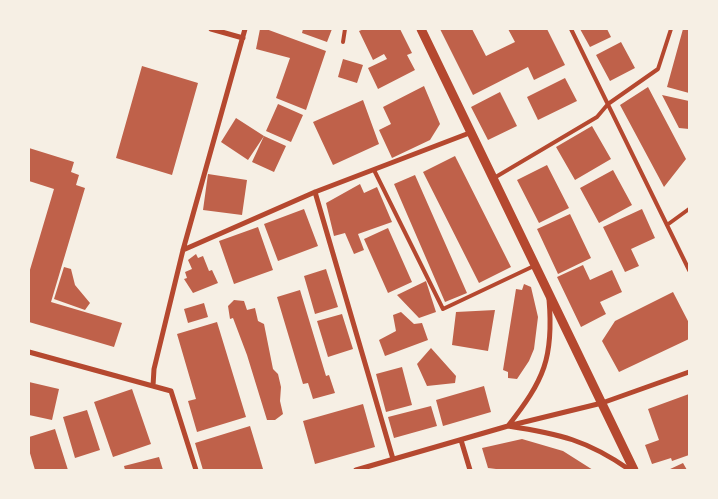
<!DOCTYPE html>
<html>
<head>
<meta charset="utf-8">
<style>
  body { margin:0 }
  #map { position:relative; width:718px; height:499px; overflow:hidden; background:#f6efe4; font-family:"PT Sans",sans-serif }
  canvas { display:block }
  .frame { position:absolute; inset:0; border:30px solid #f6efe4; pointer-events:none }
</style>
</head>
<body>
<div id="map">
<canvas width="718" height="499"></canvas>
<div class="frame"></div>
</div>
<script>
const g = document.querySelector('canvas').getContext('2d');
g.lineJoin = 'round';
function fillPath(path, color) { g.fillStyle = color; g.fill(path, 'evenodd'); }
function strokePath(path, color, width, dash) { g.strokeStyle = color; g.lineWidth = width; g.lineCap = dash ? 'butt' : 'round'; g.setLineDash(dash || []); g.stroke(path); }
fillPath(new Path2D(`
  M260,29H266L326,51L306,110L276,98L290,58L256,49Z
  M303,29H332L327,42L302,33Z
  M364,29H400L412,53L407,55L415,70L378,89L368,68L387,59L384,54L373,60L359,31Z
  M440,29H472L486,56L515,42L508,29H547L565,65L534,80L528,67L473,95Z
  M580,29H607L611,37L590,47Z
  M683,29H689V93L667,87Z
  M621,42L635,68L610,81L596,55Z
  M343,59L363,65L357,83L338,77Z
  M142,66L198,83L172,175L116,158Z
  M565,78L577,101L538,120L527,97Z
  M424,86L440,124L430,140L392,158L379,130L391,124L383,107Z
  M648,87L686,159L664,187L620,105Z
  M500,92L517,126L488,140L471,107Z
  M662,95L689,101V129L679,128Z
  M363,100L379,144L333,165L313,122Z
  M278,104L303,115L291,142L266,131Z
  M236,118L264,136L248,160L221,142Z
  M592,126L611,159L575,180L556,147Z
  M264,136L286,146L274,172L252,162Z
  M29,148L74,162L71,172L79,175L76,185L85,188L51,302L122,323L114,347L29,322V273L54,189L29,181Z
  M455,156L511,267L479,283L423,172Z
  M547,165L569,208L539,223L517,180Z
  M613,170L632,205L599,223L580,188Z
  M208,174L247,180L242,215L203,210Z
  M415,175L467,293L445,302L394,184Z
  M360,184L364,193L377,187L392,222L358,234L364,250L354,254L345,233L334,236L326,203Z
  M304,209L318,246L278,261L264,224Z
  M642,209L655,238L631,249L639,266L625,272L603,227Z
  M570,214L591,258L558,274L537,229Z
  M258,227L273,270L234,284L219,241Z
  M388,228L412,282L388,293L364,239Z
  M196,254L198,258L203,256L209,271L212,270L218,283L193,293L184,279L187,278L185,272L192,269L188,260Z
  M583,265L590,280L612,270L622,292L600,302L606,314L581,327L557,277Z
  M64,267L71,269L75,285L90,303L85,310L54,299Z
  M326,269L338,307L315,314L304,276Z
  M426,281L436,312L419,318L397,295Z
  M524,284L531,287L538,317L534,349L529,361L517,379L508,378V372L503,370L516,289L522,290Z
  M300,290L326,376L329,375L335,393L313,399L308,383L303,384L277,297Z
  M673,292L689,323V339L619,372L602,341L615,321Z
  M234,300L244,301L247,310L255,308L258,321L264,324L273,369L278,374L281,387L280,401L283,414L275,420H267L247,355L233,318L230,319L228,306Z
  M204,303L208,317L188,323L184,309Z
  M495,310L488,351L452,345L456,312Z
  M401,312L414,324L422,323L428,340L385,356L379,340L396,331L393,315Z
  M342,314L353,349L328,357L317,321Z
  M217,322L246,417L197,432L188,401L196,399L177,334Z
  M431,348L456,376L455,383L427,386L417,364Z
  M402,367L412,405L386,412L376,374Z
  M29,382L59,389L52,420L29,415Z
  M484,386L491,412L443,426L436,400Z
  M132,389L151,444L113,457L94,402Z
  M689,394V455L672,461L671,458L652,464L645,445L659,440L648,409Z
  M363,404L375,447L315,464L303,421Z
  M431,406L437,426L394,438L388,417Z
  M87,410L100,450L75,458L63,417Z
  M250,426L263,469L203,470L195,443Z
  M55,429L68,470H35L29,450V437Z
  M522,439L563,451L593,470H504L488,468L482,448Z
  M159,457L163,470H125L124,466Z
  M683,463L687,470H668Z`), '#bf614a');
strokePath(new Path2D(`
  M571,29L689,270
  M343,42L345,29
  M374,170L443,309L536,265
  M494,178L597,117L608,104L658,69L671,29
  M667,225L689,209`), '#b5482f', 4);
strokePath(new Path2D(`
  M211,29L243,38
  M315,192L393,459
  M183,250L315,192L472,132
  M549,299C554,358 544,380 508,426C560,434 587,440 630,470
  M29,352L171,391L196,470
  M153,386L154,369L183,250L245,29
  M461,440L470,470
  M356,470L508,426L602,403L689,372`), '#b5482f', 5);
strokePath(new Path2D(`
  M421,29L634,470`), '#b5482f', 9);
</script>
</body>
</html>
